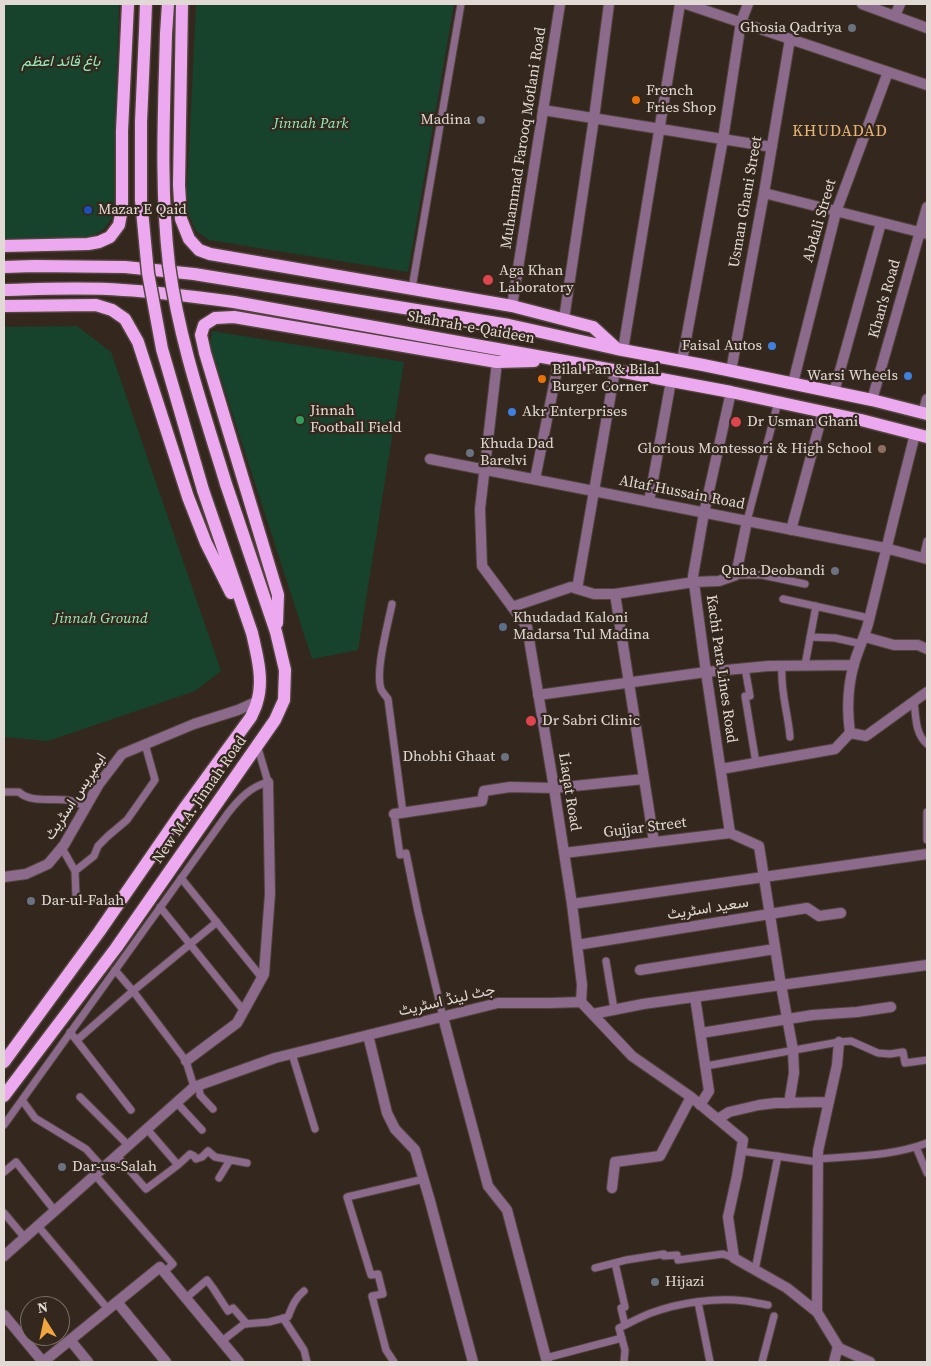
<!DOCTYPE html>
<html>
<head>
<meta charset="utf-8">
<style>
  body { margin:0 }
  #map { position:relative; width:931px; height:1366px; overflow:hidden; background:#34281e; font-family:"Source Serif 4",serif }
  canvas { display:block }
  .frame { position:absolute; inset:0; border:5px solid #e1d9d3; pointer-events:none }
  .north { position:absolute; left:20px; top:1296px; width:50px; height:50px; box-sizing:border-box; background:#34281e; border:1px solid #796f66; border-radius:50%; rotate:350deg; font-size:14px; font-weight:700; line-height:20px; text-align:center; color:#e1d9d3 }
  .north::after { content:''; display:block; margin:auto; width:18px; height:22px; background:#f0a63e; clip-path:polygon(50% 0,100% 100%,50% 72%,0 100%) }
</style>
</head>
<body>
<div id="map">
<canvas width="931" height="1366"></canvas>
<div class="frame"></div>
<div class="north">N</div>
</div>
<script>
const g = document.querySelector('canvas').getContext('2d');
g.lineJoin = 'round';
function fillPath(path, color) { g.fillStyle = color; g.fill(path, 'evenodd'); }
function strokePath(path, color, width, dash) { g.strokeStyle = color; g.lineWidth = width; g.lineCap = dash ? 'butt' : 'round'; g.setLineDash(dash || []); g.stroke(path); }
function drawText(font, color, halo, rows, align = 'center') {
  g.font = font + ' "Source Serif 4",Vazirmatn,serif'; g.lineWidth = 4.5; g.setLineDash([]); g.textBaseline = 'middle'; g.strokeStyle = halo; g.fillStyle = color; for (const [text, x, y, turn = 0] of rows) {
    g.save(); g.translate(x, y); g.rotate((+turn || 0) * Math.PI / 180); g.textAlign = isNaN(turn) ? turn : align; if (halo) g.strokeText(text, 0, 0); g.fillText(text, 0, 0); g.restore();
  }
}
fillPath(new Path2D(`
  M4,4H119L115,124L114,201L112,218L103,230L92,236L81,238L4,239Z
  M196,4H454L408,272L209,240L196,231L188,213L187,190Z
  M77,326L111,352L221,671L195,691L48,741L4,737V327Z
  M212,331L404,362L358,650L312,659L217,366L210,348Z`), '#17422c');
const service = new Path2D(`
  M412,288L461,4
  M747,521L778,402
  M923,558L927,541
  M736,575H762L805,584
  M783,599L869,618
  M392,604C388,624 375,671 381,689C382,692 386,696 388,699L403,813
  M810,637L835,638L862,644
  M805,665L816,606
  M782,666C780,691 788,712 790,737
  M745,668L750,696H745L756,763
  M914,702C916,716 915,734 927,744
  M4,792H19C30,803 52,798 67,800C74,801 80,804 86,807
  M927,812V840
  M394,814L400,855L406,853L418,912L443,1017
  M62,848L75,871L76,897
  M75,871L94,856L98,846L108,836L127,820L155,780L145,744
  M181,878L262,978
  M160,907L244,1011
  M606,961L614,1009
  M115,970L133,991L186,1061L194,1087
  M70,1032L131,1110
  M77,1040L133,991L217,922
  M292,1054L315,1129
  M706,1066L839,1042L851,1041L878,1053L890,1054L903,1052L905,1063L927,1060
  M199,1086L200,1095L213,1109
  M80,1097L129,1146
  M22,1100L35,1118L86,1149L103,1168
  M177,1103L202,1130
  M4,1125L228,813C239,799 250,787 268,782L257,745
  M916,1147L927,1173
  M741,1151L818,1162
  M117,1156L146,1189L178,1165L147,1129
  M818,1159C854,1156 893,1156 927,1143
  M178,1165L190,1154L194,1156L196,1159L202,1157L208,1151L215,1157L247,1163
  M4,1172L16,1162L55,1211
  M95,1175L173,1264L164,1272
  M219,1178L230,1160
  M4,1213L25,1238
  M38,1226L108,1309
  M615,1263L625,1307L621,1308L625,1325
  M595,1268L626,1260L664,1254V1256L677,1255L678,1260L723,1254L734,1258
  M755,1270L778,1156
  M186,1298L207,1280L213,1288L228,1311L233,1308L247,1324
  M698,1302L710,1362
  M283,1318L304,1350L307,1362
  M222,1341L244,1324L269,1322L288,1317C292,1307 295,1298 304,1291
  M546,1358L622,1338
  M394,1362L386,1350L372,1296L383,1294L378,1274L371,1275L347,1197L424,1179
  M624,1362L625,1350L619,1328C630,1323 640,1317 651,1313C678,1303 716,1297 745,1301C753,1302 761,1304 768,1305
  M762,1362L774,1316`);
const minor = new Path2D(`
  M686,4L927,85
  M862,4L927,28
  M895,16L900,4
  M543,110L772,147
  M764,193L927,234
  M564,319L594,118L609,4
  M623,350L680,4
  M682,361L723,139L741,22L748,4
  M497,362L480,509L482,566L527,627L554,788L572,904L582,985L581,1002
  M731,371L764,193L790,39
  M793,383L836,212L888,72
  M834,392L881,223
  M872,400L927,207
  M923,413L927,399
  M430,459L885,548L927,559
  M535,479L559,360
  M649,502L671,381
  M791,530L823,412
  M577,589L615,370
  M615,594L654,842
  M512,607L571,587L594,594H615L694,582L719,581L736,575L747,521
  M865,637L894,645H918L927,649
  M538,695L706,672L768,666L854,665
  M850,733C847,711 848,685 854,664C858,650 864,638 868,624C883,561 899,497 915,434
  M850,733L866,736L927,692
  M721,769L835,749L850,733
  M394,814L482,801L484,791L510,787L554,788L644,779
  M730,833L706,672L693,576L704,513L731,392
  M730,833L759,846L781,985L793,1050L794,1073L789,1103
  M564,853L730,833
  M572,904L927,854
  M577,945L807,908L819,916L841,913
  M640,970L775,949
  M695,997L709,1091L700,1105
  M593,1014L643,1004L927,965
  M443,1017L488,1186L507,1210L547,1362
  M701,1033L813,1015L857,1012L891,1007
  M368,1035L387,1113L395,1129L415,1150L430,1201L473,1362
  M186,1061L237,1023L264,974L270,894L268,782
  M718,1119L729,1112L759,1105L776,1103L829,1102
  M612,1188L615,1162L660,1156L691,1097
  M4,1256L194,1087L275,1058L498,1003H550L581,1002L632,1056L691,1097L743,1140L737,1176L728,1217L734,1258L787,1288L817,1312L839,1348L870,1362
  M117,1302L166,1362
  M817,1312L818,1151L837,1065L839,1042
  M4,1315L43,1362L160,1267L239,1362
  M70,1340L88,1362
  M834,1362L838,1346`);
const tertiary = new Path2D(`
  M512,306L560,4
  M4,877L26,874L48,864L64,845L99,784L122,754L194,724L238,710L258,701`);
const primary = new Path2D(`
  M182,4L179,185L181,219L189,239L199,250L210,254L512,306L593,327L617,349
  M145,31L146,4
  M166,34L168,4
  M4,246L88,244L99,242L110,237L119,225L122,208V131L128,4
  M4,267L34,266L125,267L194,274L509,325L617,349L703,365L872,400L927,414
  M4,290C43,289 83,287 123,290C160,292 197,297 234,302L559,360L731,392L861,420L927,437
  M4,306L96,305L112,310L125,319L138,342L188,497L206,543L231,593
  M277,623L278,595L205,353L201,335L204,325L215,318L234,317L497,362L534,361
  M4,1062L99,932L186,806L251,717C253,712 256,707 257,702C264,680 257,655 252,633L203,490
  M4,1096L116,948L275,720L284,700L285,670L276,632L226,484`);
strokePath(service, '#50443b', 9);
strokePath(minor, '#50443b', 12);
strokePath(tertiary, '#50443b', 12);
strokePath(primary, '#50443b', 15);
strokePath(service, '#8b6a8c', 7);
strokePath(minor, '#8b6a8c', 10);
strokePath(tertiary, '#8b6a8c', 10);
strokePath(primary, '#eda9ef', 12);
const primaryBridge = new Path2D(`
  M145,31L141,122V200L148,273L162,349L203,490
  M166,34C164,111 160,188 169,265C179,340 204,412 226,484`);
strokePath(primaryBridge, '#50443b', 15, []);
strokePath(primaryBridge, '#eda9ef', 12);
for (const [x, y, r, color] of [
  [852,28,5,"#6b7280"],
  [636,100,5,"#e8710a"],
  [481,120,5,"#6b7280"],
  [88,210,5,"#1a4fb4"],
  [488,280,6,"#e0444e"],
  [772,346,5,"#3f7fe0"],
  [908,376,5,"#3f7fe0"],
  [542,379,5,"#e8710a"],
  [512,412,5,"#3f7fe0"],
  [300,420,5,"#2e9e5b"],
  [736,422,6,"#e0444e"],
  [882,449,5,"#8d6e63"],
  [470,453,5,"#6b7280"],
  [835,571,5,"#6b7280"],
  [503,627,5,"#5c6f8a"],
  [531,721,6,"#e0444e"],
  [505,757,5,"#6b7280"],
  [31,901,5,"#6b7280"],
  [62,1167,5,"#6b7280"],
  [655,1282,5,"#6b7280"]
]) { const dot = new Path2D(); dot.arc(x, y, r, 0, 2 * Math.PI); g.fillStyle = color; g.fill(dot); strokePath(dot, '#34281e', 2); }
drawText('15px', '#e1d9d3', '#34281e', [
  ["Ghosia Qadriya",842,28,"right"],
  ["French",646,91],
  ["Fries Shop",646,108],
  ["Madina",471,120,"right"],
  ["Mazar E Qaid",98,210],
  ["Aga Khan",499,271],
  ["Laboratory",499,288],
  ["Faisal Autos",762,346,"right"],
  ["Bilal Pan & Bilal",552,370],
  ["Burger Corner",552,387],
  ["Warsi Wheels",898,376,"right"],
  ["Jinnah",310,411],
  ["Football Field",310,428],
  ["Akr Enterprises",522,412],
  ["Dr Usman Ghani",747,422],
  ["Khuda Dad",480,444],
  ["Barelvi",480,461],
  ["Glorious Montessori & High School",872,449,"right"],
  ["Quba Deobandi",825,571,"right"],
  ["Khudadad Kaloni",513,618],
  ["Madarsa Tul Madina",513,635],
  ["Dr Sabri Clinic",542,721],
  ["Dhobhi Ghaat",495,757,"right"],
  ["Dar-ul-Falah",41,901],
  ["Dar-us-Salah",72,1167],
  ["Hijazi",665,1282]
], 'left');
drawText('italic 15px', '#91ebb8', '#34281e', [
  ["باغ قائد اعظم",61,62],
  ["Jinnah Park",311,124],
  ["Jinnah Ground",101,619]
]);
drawText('15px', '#e1d9d3', '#34281e', [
  ["Muhammad Farooq Motlani Road",524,138,-81],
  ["Usman Ghani Street",746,202,-80],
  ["Abdali Street",820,221,-74],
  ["Khan's Road",885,299,-74],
  ["Shahrah-e-Qaideen",471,328,10],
  ["Altaf Hussain Road",682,493,11],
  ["Kachi Para Lines Road",721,669,82],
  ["Liaqat Road",569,792,81],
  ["ایمپریس اسٹریٹ",76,797,-57],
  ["New M.A. Jinnah Road",200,800,-55],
  ["Gujjar Street",645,828,-7],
  ["سعید اسٹریٹ",708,909,-9],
  ["جٹ لینڈ اسٹریٹ",447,1001,-13]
]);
g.letterSpacing = '1px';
drawText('16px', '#e8b575', '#34281e', [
  ["KHUDADAD",840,132]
]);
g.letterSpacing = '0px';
</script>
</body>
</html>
